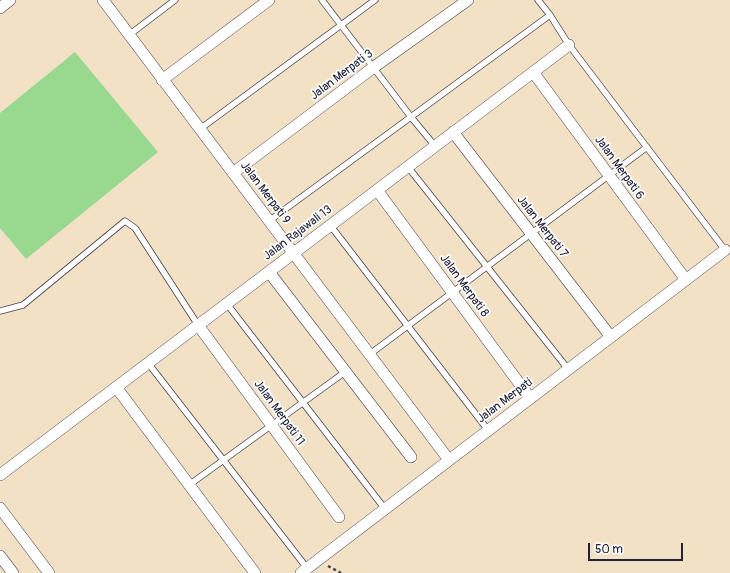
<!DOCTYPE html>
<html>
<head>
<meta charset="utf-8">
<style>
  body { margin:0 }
  #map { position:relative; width:730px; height:573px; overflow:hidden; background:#f2e1c4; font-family:Pangolin,sans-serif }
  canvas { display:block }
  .scale { position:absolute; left:588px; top:543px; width:95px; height:18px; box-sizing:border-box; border:2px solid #22223b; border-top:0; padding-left:5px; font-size:12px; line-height:14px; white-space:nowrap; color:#22223b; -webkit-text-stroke:3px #fff; paint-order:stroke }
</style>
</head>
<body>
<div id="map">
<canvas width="730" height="573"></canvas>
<div class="scale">50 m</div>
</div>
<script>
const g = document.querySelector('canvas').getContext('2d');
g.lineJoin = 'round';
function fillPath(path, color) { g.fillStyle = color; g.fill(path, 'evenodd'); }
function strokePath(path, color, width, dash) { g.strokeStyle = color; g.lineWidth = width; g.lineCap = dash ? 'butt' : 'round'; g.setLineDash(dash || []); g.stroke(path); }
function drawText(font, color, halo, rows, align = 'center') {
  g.font = font + ' Pangolin,sans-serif'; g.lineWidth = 3.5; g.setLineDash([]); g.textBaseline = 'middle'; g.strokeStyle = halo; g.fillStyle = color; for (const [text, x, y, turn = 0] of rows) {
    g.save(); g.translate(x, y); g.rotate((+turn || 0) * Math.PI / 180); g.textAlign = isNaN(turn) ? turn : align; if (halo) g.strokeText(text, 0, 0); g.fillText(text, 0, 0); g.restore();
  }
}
fillPath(new Path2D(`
  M75,52L158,152L26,259L0,228V113Z`), '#98d98f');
const service = new Path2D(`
  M322,0L411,117L435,146
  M538,0L550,15L569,45L725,250
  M129,35L175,0
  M200,129L375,0
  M408,167L568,369
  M269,221L550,15
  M330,225L488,430
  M227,304L385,509
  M0,311L23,305L125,221L135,228L198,325
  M370,354L647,147
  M148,363L307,568
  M189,485L345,372`);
const minor = new Path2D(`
  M103,0L449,460
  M0,8L10,0
  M533,72L686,280
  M162,80L269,0
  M453,132L611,337
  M233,173L374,67L468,0
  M377,190L530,398
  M269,272L411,457
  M198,325L339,517
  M116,387L255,573
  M0,475L569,45
  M0,508L49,573
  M0,556L13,573
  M301,573L725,250`);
strokePath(service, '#413f50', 7);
strokePath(minor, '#413f50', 12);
strokePath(new Path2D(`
  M328,566L341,573`), '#413f50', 2.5, [3, 3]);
strokePath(service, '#fff', 5.5);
strokePath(minor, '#fff', 11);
drawText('12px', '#22223b', '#fff', [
  ["Jalan Merpati 3",342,75,-37],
  ["Jalan Merpati 6",619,168,54],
  ["Jalan Merpati 9",265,193,53],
  ["Jalan Merpati 7",542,227,52],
  ["Jalan Rajawali 13",298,233,-37],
  ["Jalan Merpati 8",464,286,54],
  ["Jalan Merpati",505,401,-37],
  ["Jalan Merpati 11",279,413,54]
]);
</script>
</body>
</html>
